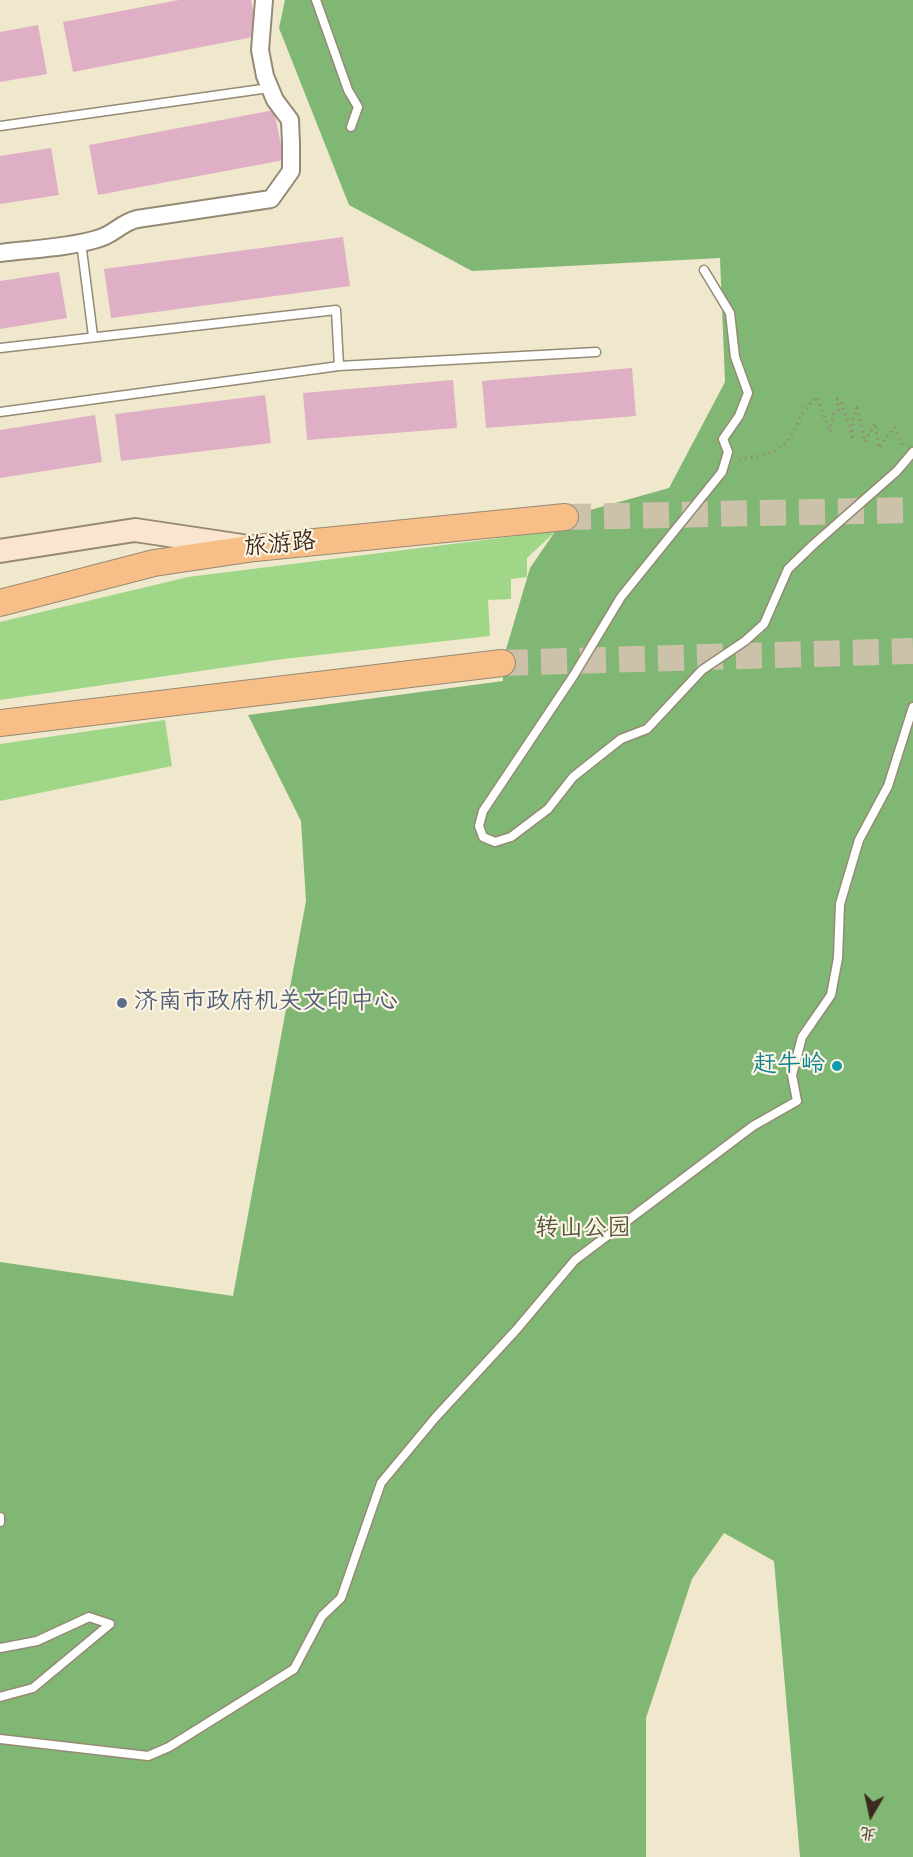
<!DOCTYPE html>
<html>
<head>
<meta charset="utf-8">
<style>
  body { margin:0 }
  #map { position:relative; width:913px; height:1857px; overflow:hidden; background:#f0e8cc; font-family:Mynerve,"LXGW WenKai TC",sans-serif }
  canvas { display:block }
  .north { position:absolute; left:841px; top:1785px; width:60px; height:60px; -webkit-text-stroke:4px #fcf5e5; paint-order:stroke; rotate:189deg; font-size:16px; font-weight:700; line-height:24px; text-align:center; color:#3b2a1e }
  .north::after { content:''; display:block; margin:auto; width:21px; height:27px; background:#3b2a1e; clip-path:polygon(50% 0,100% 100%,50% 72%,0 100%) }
</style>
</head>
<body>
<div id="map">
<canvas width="913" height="1857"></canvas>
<div class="north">北</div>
</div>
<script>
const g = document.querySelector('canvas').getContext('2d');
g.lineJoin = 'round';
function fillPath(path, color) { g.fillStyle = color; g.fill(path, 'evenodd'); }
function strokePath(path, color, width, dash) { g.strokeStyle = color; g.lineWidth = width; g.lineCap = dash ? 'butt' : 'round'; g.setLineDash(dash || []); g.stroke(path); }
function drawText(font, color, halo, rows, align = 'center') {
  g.font = font + ' Mynerve,"LXGW WenKai TC",sans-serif'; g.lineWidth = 4.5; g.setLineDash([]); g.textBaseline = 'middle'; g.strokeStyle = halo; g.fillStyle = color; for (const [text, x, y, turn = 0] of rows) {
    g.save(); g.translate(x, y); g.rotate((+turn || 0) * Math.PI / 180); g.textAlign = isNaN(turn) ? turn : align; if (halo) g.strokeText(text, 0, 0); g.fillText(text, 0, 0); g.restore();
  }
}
fillPath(new Path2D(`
  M556,531L527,558V577L511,579V599L488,600L490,636L283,659L0,700V622L188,577Z
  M165,720L172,766L0,801V744Z`), '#a0d687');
fillPath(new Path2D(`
  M285,0H913V1857H800L774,1561L724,1533L692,1579L646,1718V1857H0V1262L233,1296L306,901L301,821L248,715L503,681L502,663L530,568L565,517L669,488L725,382L720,258L472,271L349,205L279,28Z`), '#80b774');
fillPath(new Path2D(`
  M179,0H251L258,36L73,72L63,22Z
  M38,25L47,74L0,82V32Z
  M274,110L284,160L98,195L89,145Z
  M51,148L59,195L0,204V156Z
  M343,237L350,286L111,318L104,269Z
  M59,272L67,318L0,329V281Z
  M632,368L636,416L486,428L482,381Z
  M453,380L457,428L307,440L303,393Z
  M265,395L271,443L121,461L115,414Z
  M95,415L102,462L0,478V430Z`), '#dfafc6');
strokePath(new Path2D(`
  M565,517L913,510
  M502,663L913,651`), '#ccc2a9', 26, [26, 13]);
const lane = new Path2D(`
  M316,0L348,90L358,107L351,127
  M0,126L269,88
  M81,242L93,336
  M704,270L730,313L735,357L748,393L739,416L723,439L728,452L722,472L621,597L574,675L483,811L479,826L483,837L495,842L511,837L548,809L573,777L621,739L647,729L702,670L745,641L764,624L788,569L814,544L897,471L913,452
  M0,348L336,310L339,366
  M0,412L339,366L596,352
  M0,1517V1522
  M0,1648L37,1641L89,1617L110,1624L33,1688L0,1697
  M0,1739L148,1756L169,1747L294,1669L322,1616L341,1598L381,1483L435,1418L517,1329L575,1260L753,1126L797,1101L792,1075L802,1037L831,995L838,958L840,904L859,840L888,786L913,707`);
const street = new Path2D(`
  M0,253C31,249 67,248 97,239C114,235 120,223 137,219L271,199L291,171V143L290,120L275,100L265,76L260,50L264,0`);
const secondary = new Path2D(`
  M0,551L135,530L242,546`);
const primary = new Path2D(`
  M0,603L154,563L255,548L565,517
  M0,723L502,663`);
strokePath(lane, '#968975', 11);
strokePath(street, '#968975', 20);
strokePath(secondary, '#968975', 26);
strokePath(primary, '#968975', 28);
strokePath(new Path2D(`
  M739,459C756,457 780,454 790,437C802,418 798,414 817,397L830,432L833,414L839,410L837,399L841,401L853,440L852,421L857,408L865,442L875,423L879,448L894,427L904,448`), '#968975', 3, [1.5, 4.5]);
strokePath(lane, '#fff', 8);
strokePath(street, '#fff', 16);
strokePath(secondary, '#fce5cf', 22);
strokePath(primary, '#f7be88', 26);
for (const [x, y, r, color] of [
  [122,1003,6,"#5c6f8a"],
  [837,1066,6,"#0f9aa8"]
]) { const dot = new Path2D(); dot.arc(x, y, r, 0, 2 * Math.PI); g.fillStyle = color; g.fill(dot); strokePath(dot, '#fcf5e5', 2); }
drawText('24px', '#3b2a1e', '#fcf5e5', [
  ["旅游路",280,546,-6]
]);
drawText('24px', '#4e5e75', '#fcf5e5', [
  ["济南市政府机关文印中心",134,1003]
], 'left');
drawText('24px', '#0d838f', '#fcf5e5', [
  ["赶牛岭",825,1066]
], 'right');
drawText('24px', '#545538', '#fcf5e5', [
  ["转山公园",583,1230]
]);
</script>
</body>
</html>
